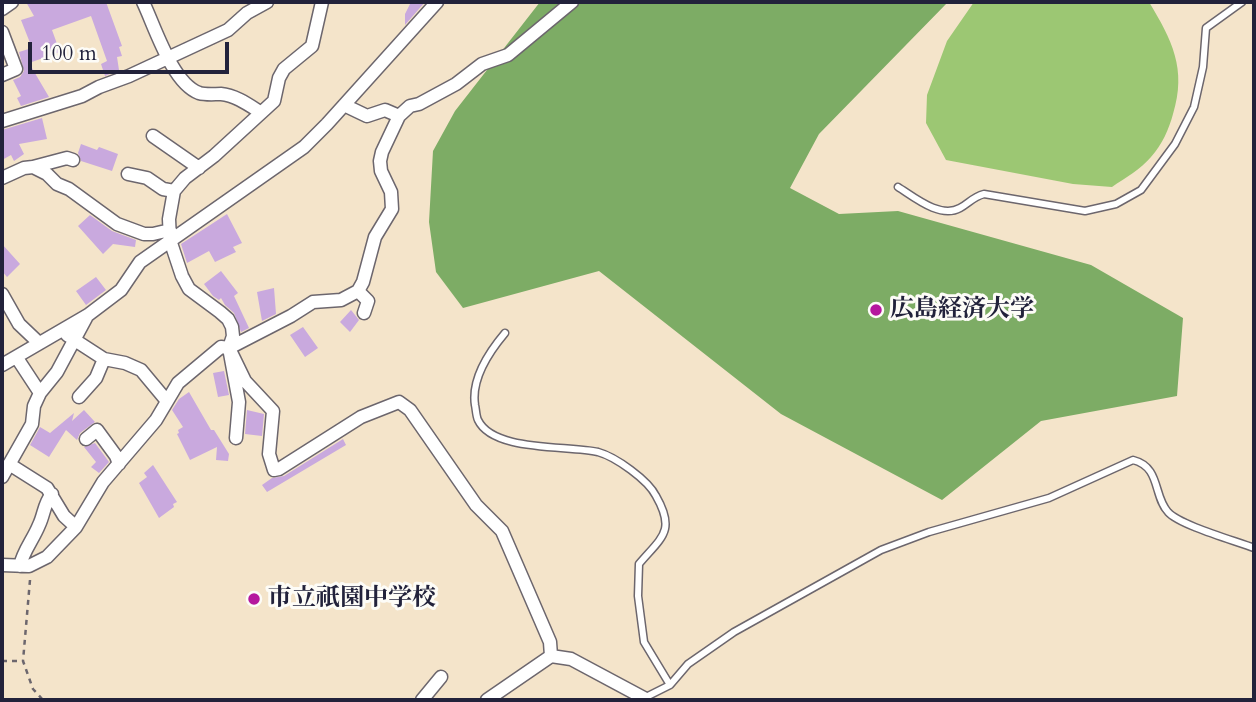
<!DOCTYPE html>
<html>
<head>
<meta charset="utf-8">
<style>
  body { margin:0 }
  #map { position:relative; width:1256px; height:702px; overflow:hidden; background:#f4e4ca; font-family:Cardo,serif }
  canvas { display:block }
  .frame { position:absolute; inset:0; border:4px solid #22223b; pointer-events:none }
  .scale { position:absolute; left:28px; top:42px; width:201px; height:32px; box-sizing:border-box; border:4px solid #22223b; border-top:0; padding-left:9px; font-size:21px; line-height:24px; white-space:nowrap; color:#22223b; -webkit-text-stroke:5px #fdfcf7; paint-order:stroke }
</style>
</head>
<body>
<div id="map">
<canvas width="1256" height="702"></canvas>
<div class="frame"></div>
<div class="scale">100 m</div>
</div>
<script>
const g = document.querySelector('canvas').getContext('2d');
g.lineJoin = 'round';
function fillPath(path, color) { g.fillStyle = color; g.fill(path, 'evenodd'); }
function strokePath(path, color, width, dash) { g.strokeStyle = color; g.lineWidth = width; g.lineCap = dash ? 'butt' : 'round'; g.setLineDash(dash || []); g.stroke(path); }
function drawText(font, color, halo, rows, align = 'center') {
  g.font = font + ' Cardo,"Noto Serif JP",serif'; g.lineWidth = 6; g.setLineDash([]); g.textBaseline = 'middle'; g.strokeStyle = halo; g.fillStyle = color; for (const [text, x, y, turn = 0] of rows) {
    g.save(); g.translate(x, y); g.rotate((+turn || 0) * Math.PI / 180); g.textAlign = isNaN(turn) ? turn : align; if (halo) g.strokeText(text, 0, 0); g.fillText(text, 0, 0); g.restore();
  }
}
fillPath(new Path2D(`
  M974,2H1149C1172,40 1187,69 1173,114C1169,129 1162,145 1151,157C1141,169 1125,178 1112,187L1073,184L946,160L926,123L927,95L947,41Z`), '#9cc773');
fillPath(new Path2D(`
  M540,2H948L819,134L790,188L839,214L898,211L1091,265L1183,318L1177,396L1041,421L942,500L781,414L599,271L463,308L436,272L429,222L433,151L455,111Z`), '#7dac65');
fillPath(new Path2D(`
  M26,2H106L122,46L119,47L122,56L117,57L119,70L105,76L101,64L107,61L91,16L52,30L60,52L29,63L49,97L21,106L17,98L21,96L13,80L20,77L24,71L19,52L32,48L21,20L34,16Z
  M411,2H425L405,25V14Z
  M42,118L47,139L19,144L24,154L14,161L11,155L2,160V130Z
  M81,144L97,150L99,147L118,154L112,171L81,161L78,153Z
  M227,214L242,243L233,247L236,252L215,262L209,251L187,263L181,244Z
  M90,215L112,231L136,240L135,247L113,244L103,254L78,226Z
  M2,244L20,264L7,277L2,271Z
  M221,271L238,293L234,296L249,328L241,332L234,313L225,305L221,298L219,300L213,296L204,284Z
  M96,277L106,290L86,305L76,291Z
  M274,288L276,314L262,321L257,292Z
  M351,310L359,320L350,332L340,322Z
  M303,327L318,348L305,357L290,335Z
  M224,371L229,395L218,397L213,373Z
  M189,392L211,430H214L229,454L228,461L216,460L217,447L190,460L177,434L179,433L178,430L183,427L172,410L179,399Z
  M84,410L95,422L80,433L77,440L66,430L49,457L30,445L40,427L50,433L74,413L72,421Z
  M247,410L264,414L262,436L245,434Z
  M343,439L346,445L267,492L262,485L272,478L284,476Z
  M95,443L109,462L99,473L91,467L96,462L84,447Z
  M153,465L177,502L173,504L174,507L159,518L139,483L147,477L144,473Z`), '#c9a9de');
const service = new Path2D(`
  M898,187C914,197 940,219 960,208C969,203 973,197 984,194L1085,211L1116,204L1141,190L1175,144L1194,107L1203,67L1206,28L1242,2
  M505,333C489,352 471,379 475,405C476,409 476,416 478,420C493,452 568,445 598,452C616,457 648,480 656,496C676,531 662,537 639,564L638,596L644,642L670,685
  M644,698L670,685L688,664L734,632L881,550L929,532L1049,498L1133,460C1161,467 1153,496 1168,512C1179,525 1236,541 1254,548`);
const minor = new Path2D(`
  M143,2C155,27 172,83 199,93C206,95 214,94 221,94C235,95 249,105 260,112
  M2,9L12,2
  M2,32L16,69L2,75
  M344,105L367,116L385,110L399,116
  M2,121L82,96L99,87L129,76L228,30L247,13L267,2
  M153,136L199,168
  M33,167L67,158L73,160
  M128,174L147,178L163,189L174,191
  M2,178L24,168L33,167L47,174L57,184L69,189L117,224L144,234H153L170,230
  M358,291L368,301L364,313
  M2,294L19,324L39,343
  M67,335L104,359L125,363L141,370L166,400
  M229,348L245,381L273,411L269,454L274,470L279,469L361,417L399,402L410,410L476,505L502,531L550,642L551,656
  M17,358L40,393
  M2,365L88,315L121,290L140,262L304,147L327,124L437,2
  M79,397L96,378L104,359
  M236,438L239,402L229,348L233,336L232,327L228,319L220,312L189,289L182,276L170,240L169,219L174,191L185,178L214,156L274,101L279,78L284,69L312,46L322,2
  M86,439L97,430L116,456L119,464
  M9,464L47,488L64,516L76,527
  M2,477L32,424L34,406L40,393L57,372L86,318
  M2,565L29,566L47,557L76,527L103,482L156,420L178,383L221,347L229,348L291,316L313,302L341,300L358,291L363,282L375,237L392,209L391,192L381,171L380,161L382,152L399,116L410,106L419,104L456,84L482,64L508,55L572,2
  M20,566C23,551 33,540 39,525C44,515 44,503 52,494
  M422,700L441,677
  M487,700L551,656L571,659L644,698`);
strokePath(service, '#6c666d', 9);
strokePath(minor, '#6c666d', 15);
strokePath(new Path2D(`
  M30,580L23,661L33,689L43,700
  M2,661H23`), '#6c666d', 2.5, [5, 5]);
strokePath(service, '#fff', 6);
strokePath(minor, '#fff', 12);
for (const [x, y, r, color] of [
  [876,310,7,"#b5179e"],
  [254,599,7,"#b5179e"]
]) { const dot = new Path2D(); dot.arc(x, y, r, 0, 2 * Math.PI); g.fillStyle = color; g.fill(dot); strokePath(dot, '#fdfcf7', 2.5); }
drawText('bold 24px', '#22223b', '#fdfcf7', [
  ["広島経済大学",890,310],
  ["市立祇園中学校",268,599]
], 'left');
</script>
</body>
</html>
